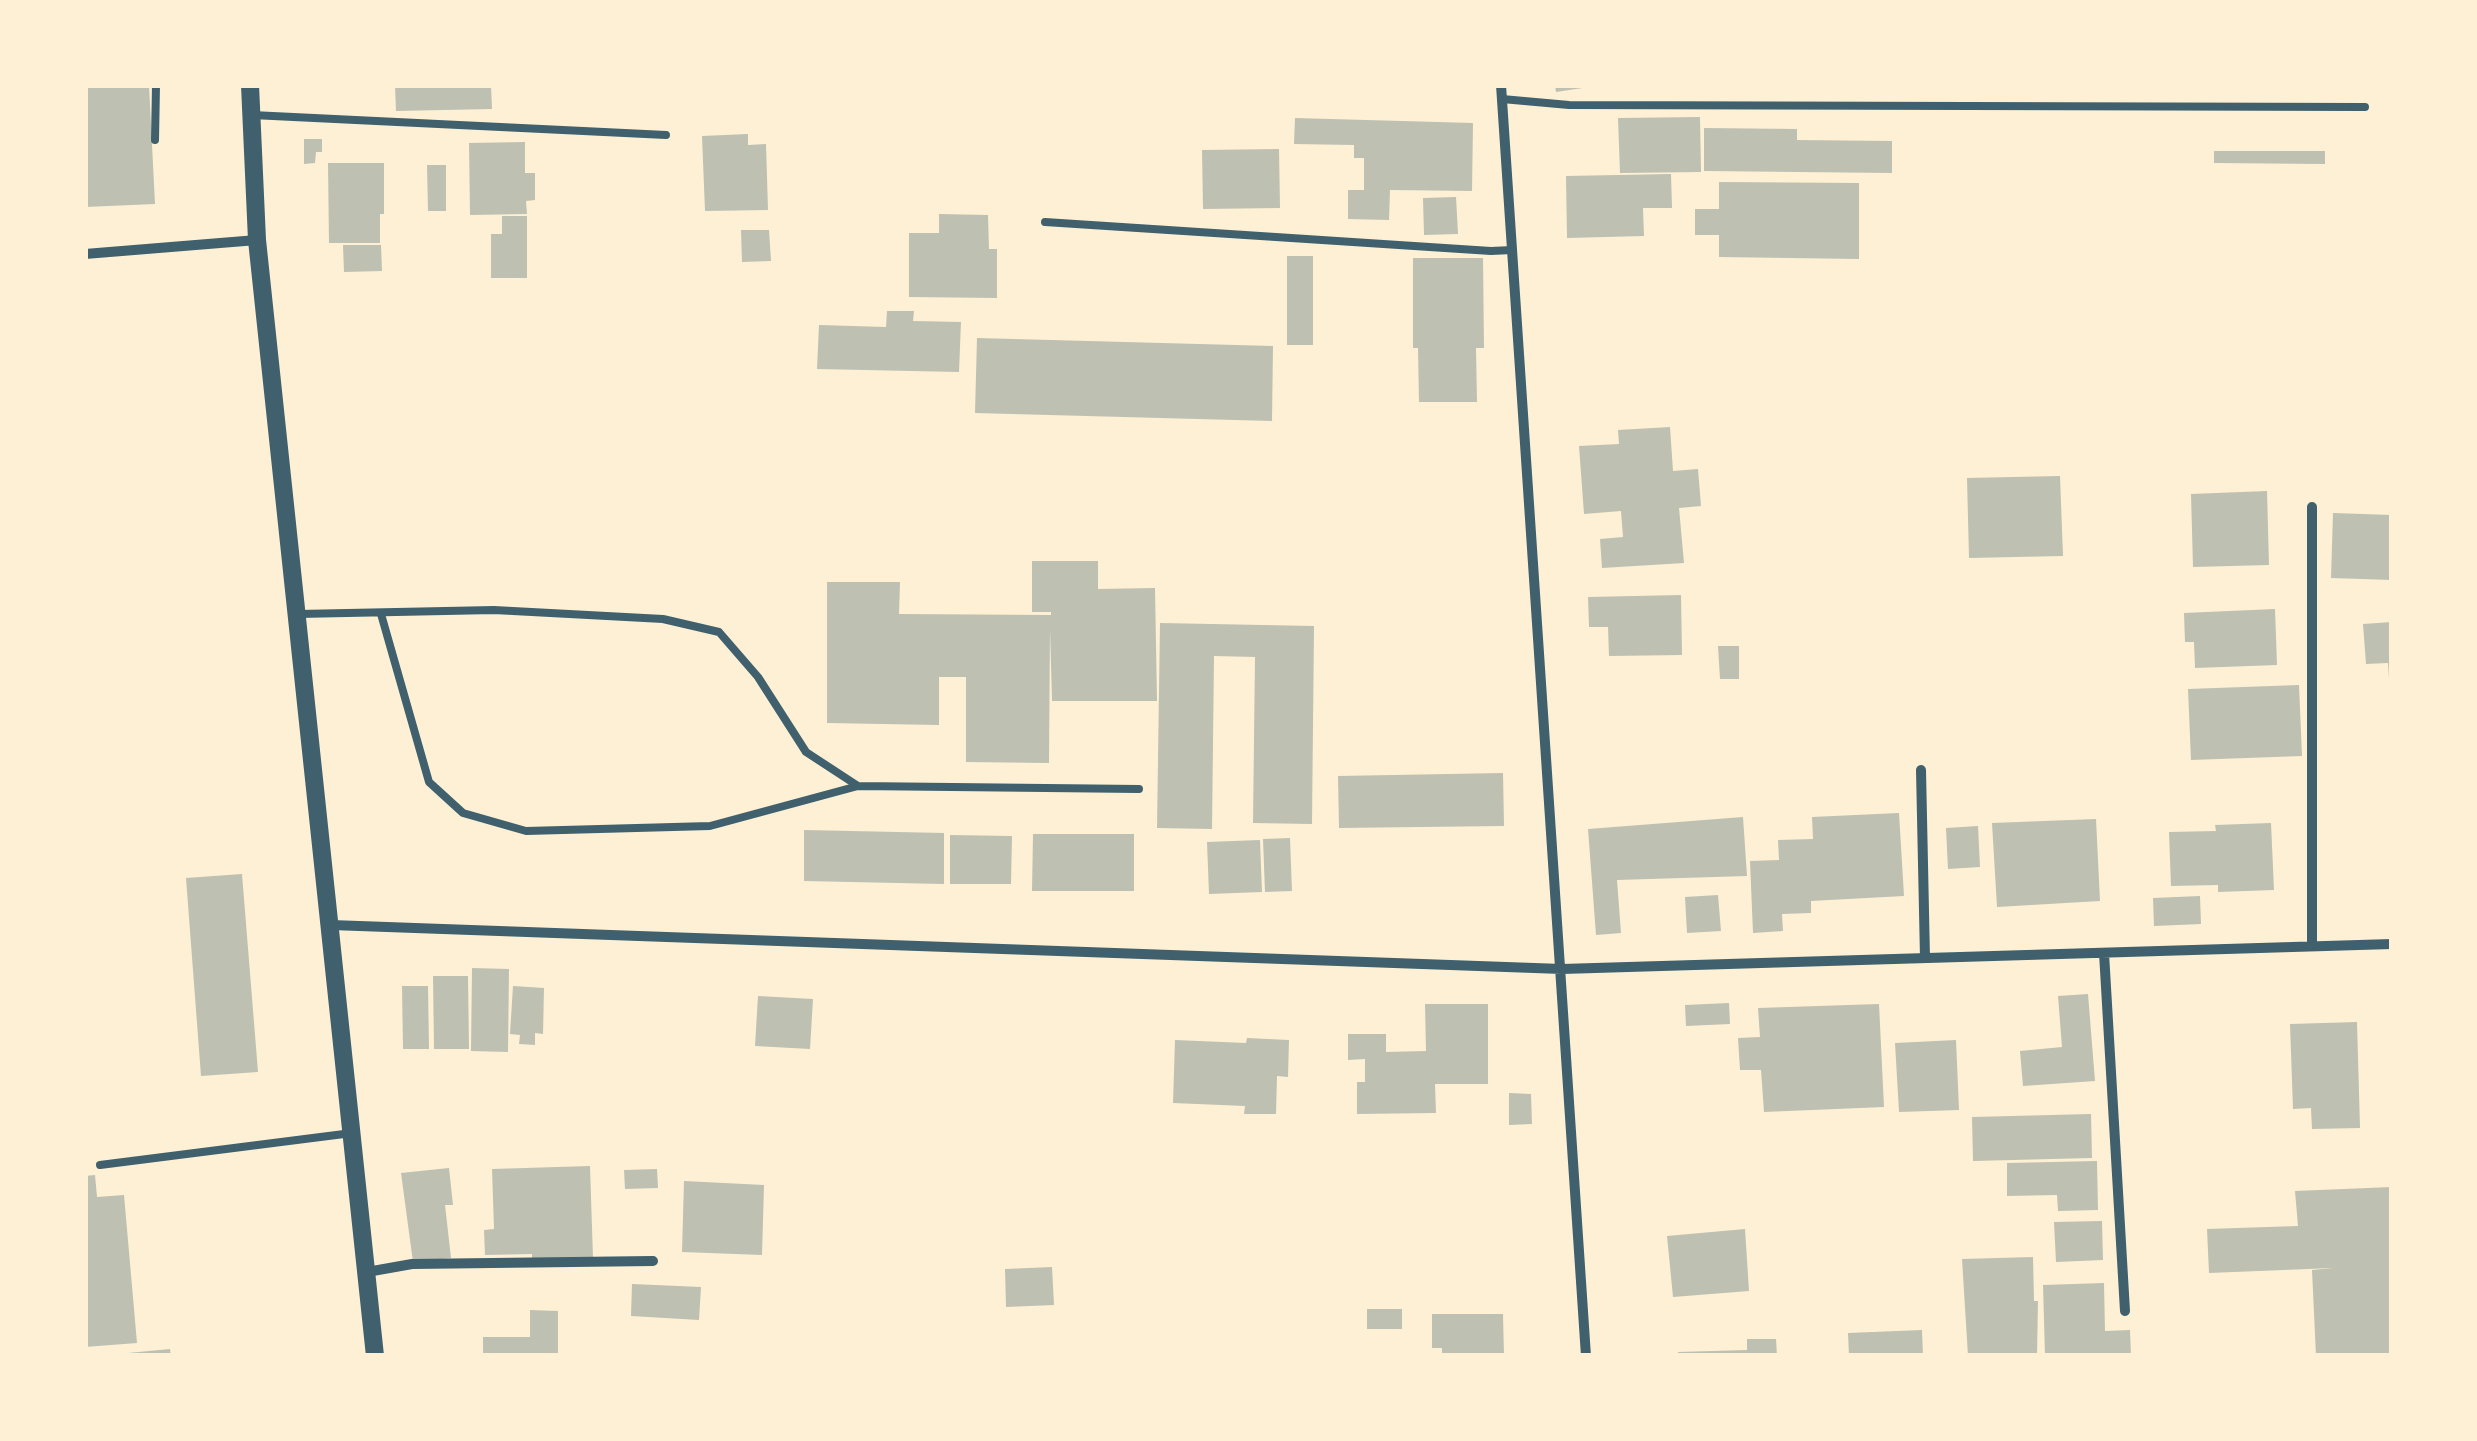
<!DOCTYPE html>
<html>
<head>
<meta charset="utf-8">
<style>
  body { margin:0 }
  #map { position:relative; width:2477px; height:1441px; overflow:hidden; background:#fdf0d5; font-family:Roboto,sans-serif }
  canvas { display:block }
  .frame { position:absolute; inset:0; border:88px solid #fdf0d5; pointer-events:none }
</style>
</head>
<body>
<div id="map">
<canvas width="2477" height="1441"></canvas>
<div class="frame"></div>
</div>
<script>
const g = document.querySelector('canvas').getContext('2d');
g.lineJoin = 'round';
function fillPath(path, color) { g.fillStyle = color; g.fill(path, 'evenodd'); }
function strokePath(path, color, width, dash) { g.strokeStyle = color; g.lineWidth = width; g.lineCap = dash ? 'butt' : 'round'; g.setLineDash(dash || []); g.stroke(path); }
fillPath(new Path2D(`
  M85,85H149L155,204L85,207Z
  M395,85H491L492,109L396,111Z
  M1555,85H1588L1589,87L1556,92Z
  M1700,117L1701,172L1620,173L1618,118Z
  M1295,118L1473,123L1472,191L1390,190L1389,220L1348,219V190H1364V158H1354V145L1294,144Z
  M1704,128L1797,129V140L1892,141V173L1704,171Z
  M748,134V145L766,144L768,210L705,211L702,136Z
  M304,139H322V152H316L315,163L304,164Z
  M525,142V173H535V200L526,201L527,214L470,215L469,143Z
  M1279,149L1280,208L1203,209L1202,150Z
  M2214,151H2325V164L2214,163Z
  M328,163H384V214H380V243H329Z
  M427,165H446V211H428Z
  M1671,174L1672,208H1643L1644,236L1567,238L1566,176Z
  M1719,182L1859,183V259L1719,257V235H1695V209H1719Z
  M1456,197L1458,234L1424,235L1423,198Z
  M939,214L988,215L989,249H997V298L909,297V233H939Z
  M502,216H527V278H491V234H502Z
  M741,230H769L771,261L742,262Z
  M343,245H381L382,271L344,272Z
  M1287,256H1313V345H1287Z
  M1413,258H1483L1484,348H1476L1477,402H1419L1418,348H1413Z
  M887,311H914L913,321L961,322L959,372L817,369L819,325L886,327Z
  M977,338L1273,346L1272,421L975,413Z
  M1670,427L1673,471L1698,469L1701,506L1679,508L1684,563L1602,568L1600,539L1623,537L1621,511L1584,514L1579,446L1619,444L1618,430Z
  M2060,476L2063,556L1969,558L1967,478Z
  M2267,491L2269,565L2193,567L2191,494Z
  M2333,513L2392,515V580L2331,578Z
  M1032,561H1098V589L1155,588L1157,701H1052L1050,628L1049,763L966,762V677H939V725L827,723V582H900L899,614L1051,615V612H1032Z
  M1681,595L1682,655L1609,656L1608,627H1589L1588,597Z
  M2275,609L2277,665L2195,668L2194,642H2185L2184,613Z
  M2392,622V679H2389L2388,663L2366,664L2363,624Z
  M1160,623L1314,626L1312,824L1253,823L1255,657L1214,656L1212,829L1157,828Z
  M1718,646H1739V679H1720Z
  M2299,685L2302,756L2191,760L2188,689Z
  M1503,773L1504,826L1339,828L1338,776Z
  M1899,813L1904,896L1811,901V913L1782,914L1783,931L1753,933L1750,861L1779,860L1778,840L1813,839L1812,817Z
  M1743,817L1747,876L1617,880L1621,933L1596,935L1588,829Z
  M2096,819L2100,901L1997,907L1992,823Z
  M2271,823L2274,890L2218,892V885L2171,886L2169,832L2216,831L2215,825Z
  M1978,826L1980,867L1948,869L1946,828Z
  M804,830L944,833V884L804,881Z
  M1033,834H1134V891H1032Z
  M950,835L1012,836L1011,884H950Z
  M1290,838L1292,891L1265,892L1263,839Z
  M1260,840L1262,892L1209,894L1207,842Z
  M242,874L258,1072L201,1076L186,878Z
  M1718,895L1721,931L1687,933L1685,897Z
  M2200,896L2201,924L2154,926L2153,898Z
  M472,968L509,969L508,1052L471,1051Z
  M433,976H468L469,1049H434Z
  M402,986H428L429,1049H403Z
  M513,986L544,988L543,1034L535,1033V1045L519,1044L520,1035L510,1034Z
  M2088,994L2095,1081L2023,1086L2020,1051L2062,1047L2058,996Z
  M758,996L813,999L810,1049L755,1046Z
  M1729,1003L1730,1024L1686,1026L1685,1005Z
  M1425,1004H1488V1084H1435L1436,1113L1357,1114V1082H1365V1059L1348,1060V1034H1386V1052L1426,1051Z
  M1879,1004L1884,1107L1764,1112L1761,1070H1740L1738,1038L1760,1037L1758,1008Z
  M2357,1022L2360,1128L2312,1129L2311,1108L2293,1109L2290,1024Z
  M1247,1038L1289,1040L1288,1077L1277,1076L1276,1114H1244L1245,1106L1173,1103L1175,1040L1246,1043Z
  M1956,1040L1959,1110L1899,1112L1895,1043Z
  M1509,1093L1531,1094L1532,1124L1509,1125Z
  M2091,1114L2092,1158L1973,1161L1972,1117Z
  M2097,1161L2098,1210L2058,1211L2057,1195L2007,1196V1163Z
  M590,1166L593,1258L532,1260V1254L485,1255L484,1230L494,1229L492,1169Z
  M449,1168L453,1205H445L451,1258L413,1262L401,1173Z
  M657,1169L658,1188L625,1189L624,1170Z
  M95,1175L97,1197L124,1195L137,1343L85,1347V1176Z
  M684,1181L764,1185L762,1255L682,1252Z
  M2392,1187V1356H2316L2312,1270L2333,1268L2209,1273L2207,1229L2298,1226L2295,1191Z
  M2102,1221L2103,1260L2056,1262L2054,1222Z
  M1745,1229L1749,1291L1673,1297L1667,1236Z
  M2033,1257L2034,1301H2038L2037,1356H1968L1962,1259Z
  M1052,1267L1054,1305L1006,1307L1005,1269Z
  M2104,1283L2105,1331L2130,1330L2131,1356H2045L2043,1285Z
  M632,1284L701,1287L699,1320L631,1316Z
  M1367,1309H1402V1329H1367Z
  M530,1310L558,1311V1356H483V1337H530Z
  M1432,1314H1503L1504,1356H1442V1348H1432Z
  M1922,1330L1923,1356H1849L1848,1333Z
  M1747,1339H1776L1777,1356H1678V1352L1747,1350Z
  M170,1349L171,1356H128V1353Z`), '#bec0b2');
strokePath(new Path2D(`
  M1502,99L1569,105L2365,107
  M252,115L666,135
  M155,140L156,85
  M1045,222L1491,251L1512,250
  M298,614L494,610L663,619L719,632L758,677L806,752L858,786L1139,789
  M381,614L429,782L463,813L526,831L710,826L858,786
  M100,1165L352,1133`), '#3f606c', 8);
strokePath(new Path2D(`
  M1501,85L1586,1356
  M85,254L257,240
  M1921,770L1925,958
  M331,925L1562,969L2392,944
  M2312,946V507
  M2104,953L2125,1311
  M367,1272L412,1264L653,1261`), '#3f606c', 10);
strokePath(new Path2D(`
  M250,85L257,240L375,1356`), '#3f606c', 18);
</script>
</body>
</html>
